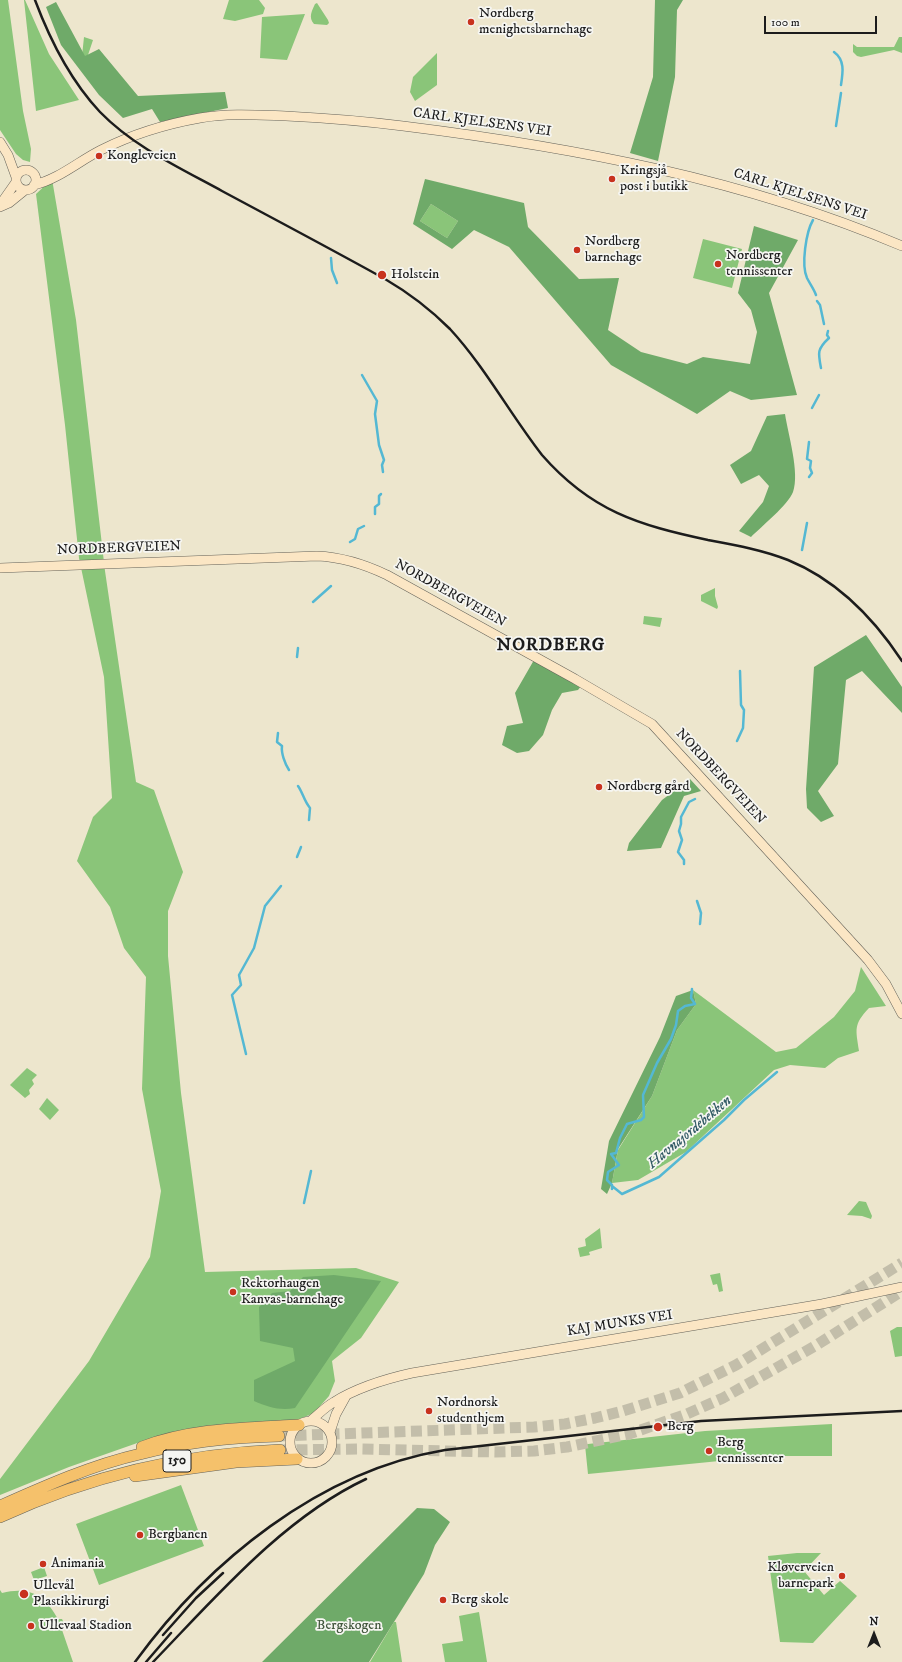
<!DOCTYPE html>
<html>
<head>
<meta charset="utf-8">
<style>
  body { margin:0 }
  #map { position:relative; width:902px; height:1662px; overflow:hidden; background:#ede6cd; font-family:"IM FELL DW Pica",serif }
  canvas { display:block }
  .north { position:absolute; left:854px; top:1614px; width:40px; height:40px; -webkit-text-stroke:3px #f6f6f2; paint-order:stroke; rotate:0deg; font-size:11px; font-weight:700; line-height:16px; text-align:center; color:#1c1c1c }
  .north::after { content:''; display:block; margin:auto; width:14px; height:18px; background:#1c1c1c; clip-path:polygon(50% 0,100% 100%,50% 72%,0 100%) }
  .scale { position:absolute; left:764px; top:16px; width:113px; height:18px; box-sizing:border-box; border:2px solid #1c1c1c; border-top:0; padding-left:5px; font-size:12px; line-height:14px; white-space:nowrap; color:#1c1c1c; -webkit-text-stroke:3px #f6f6f2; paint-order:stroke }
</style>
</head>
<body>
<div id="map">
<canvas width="902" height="1662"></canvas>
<div class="north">N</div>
<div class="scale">100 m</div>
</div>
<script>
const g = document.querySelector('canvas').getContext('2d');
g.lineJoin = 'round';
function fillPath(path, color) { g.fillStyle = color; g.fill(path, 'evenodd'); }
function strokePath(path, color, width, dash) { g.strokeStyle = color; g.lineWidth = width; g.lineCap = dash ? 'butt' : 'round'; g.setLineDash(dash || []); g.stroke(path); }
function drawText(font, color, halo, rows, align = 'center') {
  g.font = font + ' "IM FELL DW Pica",serif'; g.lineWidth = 3.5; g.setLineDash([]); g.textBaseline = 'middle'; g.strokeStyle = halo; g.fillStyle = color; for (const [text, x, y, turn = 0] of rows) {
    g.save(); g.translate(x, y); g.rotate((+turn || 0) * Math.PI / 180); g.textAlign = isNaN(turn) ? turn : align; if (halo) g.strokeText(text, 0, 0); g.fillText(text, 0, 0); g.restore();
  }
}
fillPath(new Path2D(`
  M0,0H8L23,111L31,149L30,162L23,160L16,154L0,130Z
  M24,0H25L49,54L79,100L36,111Z
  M229,0H259L265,8L263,14L235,21L223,19Z
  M317,3L328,20L329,23L327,25L314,24C308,17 312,11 315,4Z
  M305,14L287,60L260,58L262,17Z
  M84,37L93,40L87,58L82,56Z
  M899,37H902V53L894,50L861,57L857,56L853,52V44L857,47H894Z
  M437,53V85L415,101L410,92L413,77Z
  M52,179L76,320L105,571L136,782L154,790L183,872L168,911V956L181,1093L205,1272L356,1268L399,1282L361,1338L332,1361L335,1381L329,1396L314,1413L290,1423L143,1441L69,1467L0,1495V1479L89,1361L150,1257L161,1191L142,1089L146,977L124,948L110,907L77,861L93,817L112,798L104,677L79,558L65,425L36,194Z
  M431,204L458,221L447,238L420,221Z
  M703,239L742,249L732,288L693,278Z
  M715,588V596L718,607L717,609L701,601V595Z
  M644,616L662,618L660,627L643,624Z
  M861,967L886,1006L869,1008C853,1025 856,1029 859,1051L838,1058L825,1068L790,1065L774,1070L686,1152L638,1180L612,1183L618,1150L652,1096L677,1030L696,1004L693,990L776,1052L796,1048L834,1017L855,991Z
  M27,1068L37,1075L32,1080L34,1084L29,1090L30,1094L25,1098L10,1085Z
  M47,1098L59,1110L50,1120L39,1109Z
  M859,1201L866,1202L872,1216L871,1219L862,1216L847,1215Z
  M600,1228L602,1248L589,1252L590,1255L580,1257L578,1248L586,1246L585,1239Z
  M720,1273L723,1291L719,1292L717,1284L713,1285L710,1275Z
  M897,1327H902V1356L895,1357L890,1331Z
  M832,1424V1456H770L588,1474L585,1445L588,1444L705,1431Z
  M181,1485L204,1546L99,1585L76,1524Z
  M797,1553H821L804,1571L824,1595L840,1581L857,1596L813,1643L780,1642L768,1556Z
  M44,1567L47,1576L34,1580L31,1572Z
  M0,1590L2,1593C29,1586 45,1595 58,1619H62L64,1623L61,1627L73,1662H0Z
  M479,1612L487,1662H445L442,1644L463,1641L459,1616Z
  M394,1622H396L402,1662H370Z`), '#8ac579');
fillPath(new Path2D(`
  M655,0H683L677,10L675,77L658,161L630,153L653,77Z
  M56,2L85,56L99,49L138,96L225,92L228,108L160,122L152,109L123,118L99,95L61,45L46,7Z
  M425,179L524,203L528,227L579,279L619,278L608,330L641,352L687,364L703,357L750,364L757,332L751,310L738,293L754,226L798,240L769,293L797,395L751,400L730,391L697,414L611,365L509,247L474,230L452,249L413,224ZM431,204L458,221L447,238L420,221Z
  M785,414C788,434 800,473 793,492C788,505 762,526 751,537L739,531L763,502L769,486L759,475L741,484L730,465L751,451L767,416Z
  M866,635L902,687V713L862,671L846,680L838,764L818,791L834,816L821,822L807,808L806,789L814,667Z
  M534,660L581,686L578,690L562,693L552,710L543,735L529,751L517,753L502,745L507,726L523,723L515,693Z
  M690,779L701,791L684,796L661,848L627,851L629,843L662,800Z
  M693,990L696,1004L677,1030L652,1096L618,1149L612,1183L607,1194L601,1189L609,1141L660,1037L676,996Z
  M334,1275L381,1281L295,1408C280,1411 268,1407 254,1401V1380L295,1361L293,1348L260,1341L259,1307L272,1293L290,1291L303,1277Z
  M417,1508L434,1509L450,1522L435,1545L424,1574L369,1662H262Z`), '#6faa69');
strokePath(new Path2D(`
  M834,52C845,60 843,72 841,85
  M836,126L841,93
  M813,220C806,232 801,265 807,278C810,284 814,289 816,295
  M331,258L332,270L337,283
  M817,301L820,305L824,324
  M821,368C818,353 817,349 829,338L827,335L828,331
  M362,375L377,401L375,414L379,445L384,460L382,465L383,472
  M812,408L819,395
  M809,442L807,459L811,461L810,468L812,473L809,477
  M375,514V507L379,504V496L381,494
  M350,542L355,539L358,529L364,526
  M802,550L807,523
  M313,602L331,586
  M297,657L298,648
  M278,733L277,742L282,746C281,753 285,764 289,770
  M737,741L743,728L744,710L741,705L740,671
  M298,786C303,793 304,801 310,808L309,820
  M297,857L301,847
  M684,864V860L678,852L682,840L679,831L681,824V817L689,802L695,799
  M697,901L701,913L700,924
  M246,1054L232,995L241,985L239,975L254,948L265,906L281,886
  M612,1186L622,1194L659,1177L724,1120L744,1100L777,1072
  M612,1189V1185L607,1180L608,1172L619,1165L611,1154L616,1153L620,1138L627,1124L641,1120L644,1117L643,1095L657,1063L671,1039L676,1025L678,1011L685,1006L695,1004L691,998L692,989
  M304,1203L311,1171`), '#54b8d3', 2.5);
strokePath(new Path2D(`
  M279,1436L534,1427L565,1424L595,1418L623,1411L680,1393L736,1365L902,1263
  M280,1450L358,1449L495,1452L534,1451L567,1447L629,1434L687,1414L723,1398L815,1346L902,1291`), '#c3beaa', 11, [11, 5.5]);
const secondary = new Path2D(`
  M0,142L8,155L16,177
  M16 180a10 10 0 1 1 20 0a10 10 0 1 1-20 0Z
  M34,185C59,179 79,161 101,150C133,134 166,124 200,118C228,113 257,115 286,116C325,118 364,121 403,126C572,147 744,179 902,246
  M0,205L16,182
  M0,207L9,203L25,190
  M0,568L317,556C342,557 364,564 387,575L575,679L652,724L868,960L886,984L902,1014
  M290 1442a21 21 0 1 1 42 0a21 21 0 1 1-42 0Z
  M310,1421C318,1415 325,1407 334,1402C358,1387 385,1379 412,1373L822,1304L902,1287
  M330,1432L336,1414L346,1396`);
const highway = new Path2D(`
  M142,1447C192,1428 247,1428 299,1425
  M135,1476L236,1462L297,1459
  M0,1506C45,1486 92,1465 140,1454C185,1442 232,1437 279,1436
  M0,1517C89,1476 183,1454 280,1450`);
strokePath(secondary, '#65635a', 10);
strokePath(highway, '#65635a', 12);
strokePath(secondary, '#fbe6c4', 9);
strokePath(highway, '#f5c16b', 11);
strokePath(new Path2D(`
  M35,0C50,40 70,80 100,112C134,147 180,168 222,191C276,220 331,249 385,279C409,293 430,309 450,329C485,367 510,414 542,455C591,511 638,525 708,540C735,545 763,550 788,560C837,580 873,617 902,661
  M163,1635L196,1598L223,1573
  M135,1662C208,1562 319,1471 445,1450L701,1421L902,1411
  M146,1662L171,1633
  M153,1662C215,1598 283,1518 366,1479`), '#1c1c1c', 2.5);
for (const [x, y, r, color] of [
  [471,22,4,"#c8321e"],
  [99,156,4,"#c8321e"],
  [612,179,4,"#c8321e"],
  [577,250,4,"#c8321e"],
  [718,264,4,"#c8321e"],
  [382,275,5,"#c8321e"],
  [599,787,4,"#c8321e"],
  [233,1292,4,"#c8321e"],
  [429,1411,4,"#c8321e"],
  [658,1427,5,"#c8321e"],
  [709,1451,4,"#c8321e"],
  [140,1535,4,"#c8321e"],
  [43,1564,4,"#c8321e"],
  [842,1576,4,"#c8321e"],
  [24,1594,5,"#c8321e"],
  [443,1600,4,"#c8321e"],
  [31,1626,4,"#c8321e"]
]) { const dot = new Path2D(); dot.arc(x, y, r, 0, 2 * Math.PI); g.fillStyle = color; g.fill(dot); strokePath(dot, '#f6f6f2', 1.5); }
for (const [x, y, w] of [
  [177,1461,28]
]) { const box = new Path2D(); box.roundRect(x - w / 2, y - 11, w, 22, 3); g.fillStyle = '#f6f6f2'; g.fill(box); strokePath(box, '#1c1c1c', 1); }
drawText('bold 13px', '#1c1c1c', null, [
  ["150",177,1461]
]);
drawText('14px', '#1c1c1c', '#f6f6f2', [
  ["Nordberg",479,14],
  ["menighetsbarnehage",479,30],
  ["Kongleveien",107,156],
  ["Kringsjå",620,171],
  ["post i butikk",620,187],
  ["Nordberg",585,242],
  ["barnehage",585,258],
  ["Nordberg",726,256],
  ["tennissenter",726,272],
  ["Holstein",391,275],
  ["Nordberg gård",607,787],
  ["Rektorhaugen",241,1284],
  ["Kanvas-barnehage",241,1300],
  ["Nordnorsk",437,1403],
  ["studenthjem",437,1419],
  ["Berg",667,1427],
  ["Berg",717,1443],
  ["tennissenter",717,1459],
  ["Bergbanen",148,1535],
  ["Animania",51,1564],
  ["Kløverveien",834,1568,"right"],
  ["barnepark",834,1584,"right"],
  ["Ullevål",33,1586],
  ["Plastikkirurgi",33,1602],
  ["Berg skole",451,1600],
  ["Ullevaal Stadion",39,1626]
], 'left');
drawText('14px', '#1c1c1c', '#f6f6f2', [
  ["CARL KJELSENS VEI",482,123,8],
  ["CARL KJELSENS VEI",800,195,18],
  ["NORDBERGVEIEN",119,549,-2],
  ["NORDBERGVEIEN",450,594,29],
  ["NORDBERGVEIEN",720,777,47],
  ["KAJ MUNKS VEI",620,1324,-9]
]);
drawText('14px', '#42573d', '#f6f6f2', [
  ["Bergskogen",349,1626]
]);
drawText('italic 15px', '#325a65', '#f6f6f2', [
  ["Havnajordebekken",690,1133,-40]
]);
g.letterSpacing = '1px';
drawText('bold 18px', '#1c1c1c', '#f6f6f2', [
  ["NORDBERG",551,646]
]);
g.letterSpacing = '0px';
</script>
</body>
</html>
